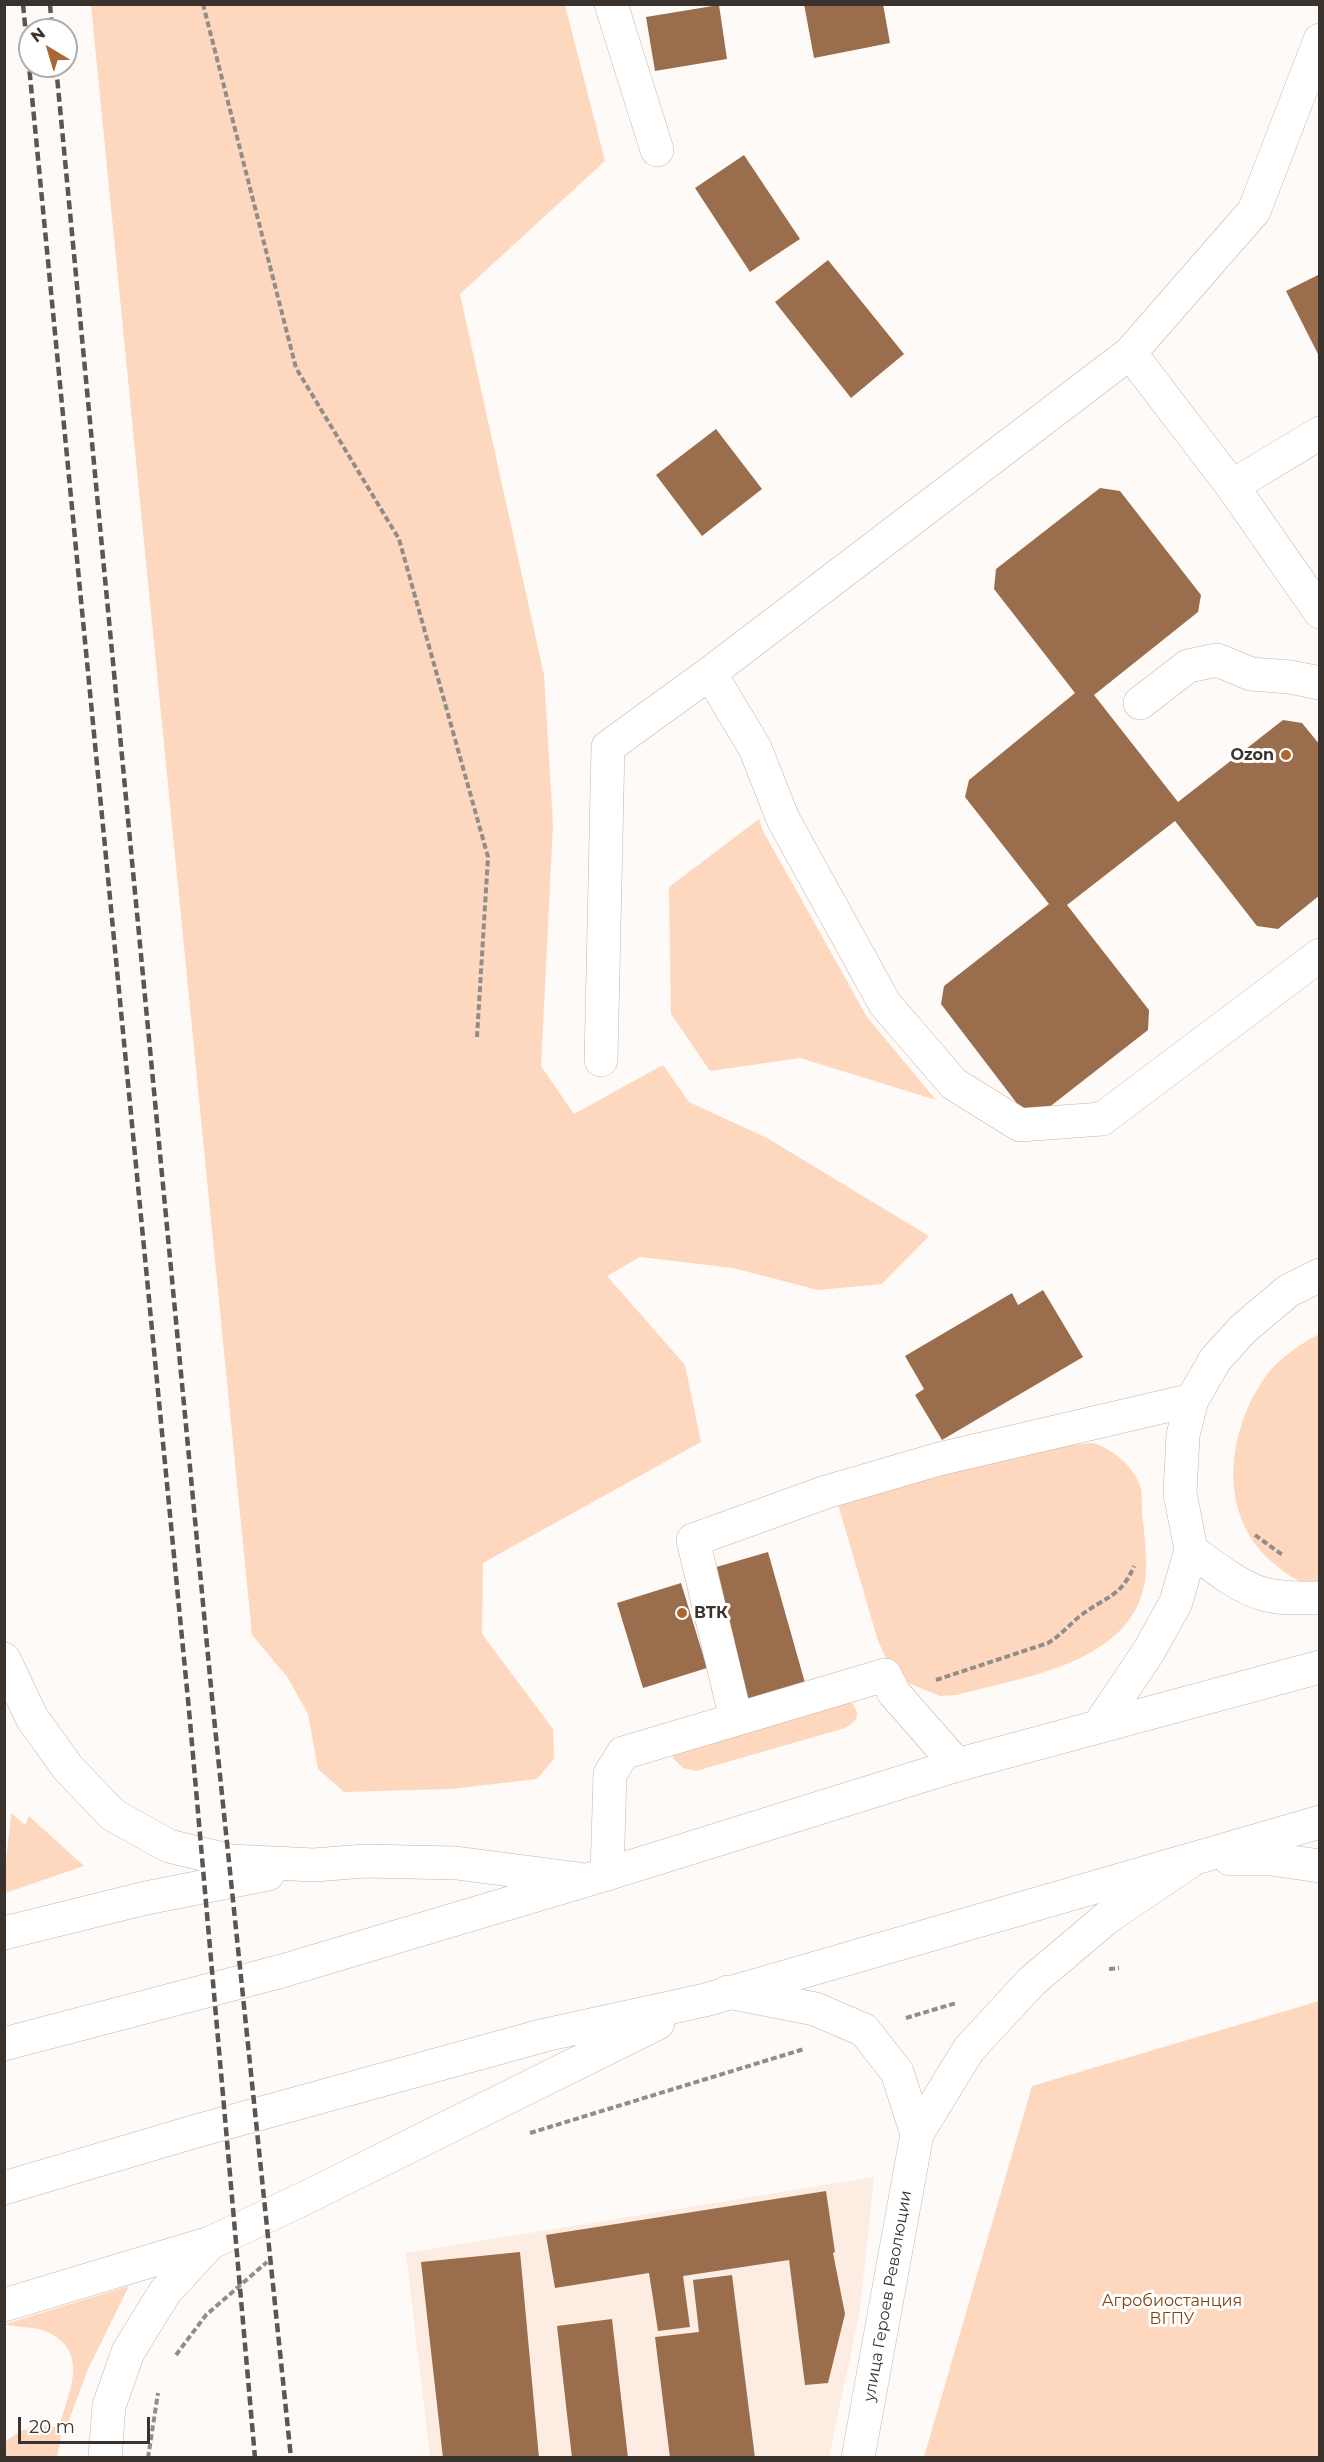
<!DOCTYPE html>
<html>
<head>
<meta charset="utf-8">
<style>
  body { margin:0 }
  #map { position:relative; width:1324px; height:2462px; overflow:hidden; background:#fefaf7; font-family:Montserrat,sans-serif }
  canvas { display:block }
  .frame { position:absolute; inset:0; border:6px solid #3a322d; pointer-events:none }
  .north { position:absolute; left:18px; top:18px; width:60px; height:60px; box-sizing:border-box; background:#fff; border:2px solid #b0adab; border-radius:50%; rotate:322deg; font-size:16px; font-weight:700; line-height:24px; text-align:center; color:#3a322d }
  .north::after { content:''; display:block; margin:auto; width:21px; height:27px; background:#aa6734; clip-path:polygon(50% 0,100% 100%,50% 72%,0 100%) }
  .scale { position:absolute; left:18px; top:2417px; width:132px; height:27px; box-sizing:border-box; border:3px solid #3a322d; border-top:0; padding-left:8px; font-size:18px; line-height:21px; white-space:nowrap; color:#3a322d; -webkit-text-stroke:4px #fff; paint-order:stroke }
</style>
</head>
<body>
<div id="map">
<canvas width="1324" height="2462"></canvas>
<div class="frame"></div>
<div class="north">N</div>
<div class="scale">20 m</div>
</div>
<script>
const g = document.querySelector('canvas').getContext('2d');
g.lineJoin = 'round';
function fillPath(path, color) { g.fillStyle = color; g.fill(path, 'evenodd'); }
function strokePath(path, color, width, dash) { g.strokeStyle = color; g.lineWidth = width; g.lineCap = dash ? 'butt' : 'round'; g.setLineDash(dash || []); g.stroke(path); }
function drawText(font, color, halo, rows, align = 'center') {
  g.font = font + ' Montserrat,sans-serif'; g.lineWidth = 6; g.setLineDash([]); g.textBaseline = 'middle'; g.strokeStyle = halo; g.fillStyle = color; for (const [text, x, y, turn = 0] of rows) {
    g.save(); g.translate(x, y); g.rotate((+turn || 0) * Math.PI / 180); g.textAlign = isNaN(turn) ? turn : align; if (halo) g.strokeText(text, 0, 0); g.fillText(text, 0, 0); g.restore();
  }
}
fillPath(new Path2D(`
  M874,2177L860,2310L829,2457H430L406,2253Z`), '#fcece1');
fillPath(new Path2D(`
  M91,5H565L605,161L460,294L544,675L553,824L541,1066L574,1114L663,1065L689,1102L767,1138L929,1236L882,1284L818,1290L733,1268L640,1257L607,1276L685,1365L701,1442L483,1563L482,1634L553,1729L554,1759L537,1779L451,1789L344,1792L318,1769L308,1714L288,1678L252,1635Z
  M759,819L762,829L867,1017L936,1100L800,1058L710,1071L671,1014L669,887Z
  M1319,1334V1584C1299,1585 1286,1574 1271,1561C1215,1512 1228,1427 1268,1373C1281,1357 1302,1343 1319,1334Z
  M1093,1443C1113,1449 1135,1467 1141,1489C1142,1496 1142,1504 1142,1512C1144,1534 1148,1558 1145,1581C1132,1664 1022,1677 957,1695L940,1696L908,1683L896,1672L885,1656L878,1641L838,1504L1027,1452L1070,1445Z
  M851,1702C861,1714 858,1721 845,1728L696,1771L683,1768L673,1758L672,1750Z
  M11,1813L25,1825L29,1816L84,1866L5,1893C4,1866 9,1840 11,1813Z
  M1319,2001V2457H924L1032,2086Z
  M129,2286L88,2369L65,2431L60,2424C70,2389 90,2350 45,2331C32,2326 16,2328 5,2324Z
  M42,2425L55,2427L61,2436L57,2457H5L6,2441L20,2431Z`), '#fdd8be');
fillPath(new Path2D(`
  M804,4H883L890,43L814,58Z
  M719,5L727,59L655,71L646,17Z
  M744,155L800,239L750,272L695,188Z
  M828,260L904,354L851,398L775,302Z
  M1320,274V358L1286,291Z
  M716,429L762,489L702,536L656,475Z
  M1100,488L1120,491L1201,595L1198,612L1094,695L1178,802L1283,720L1302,723L1320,745V895L1278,929L1257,926L1175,821L1067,905L1149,1010L1148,1030L1043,1112L1022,1110L941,1004L944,986L1049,904L965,797L969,780L1075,693L994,589L996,569Z
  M1043,1290L1083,1357L942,1440L915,1395L924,1389L905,1356L1012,1293L1018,1305Z
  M768,1552L807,1690L745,1707L706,1570Z
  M681,1583L707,1668L643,1688L617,1603Z
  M826,2191L835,2252L833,2253L845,2314L828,2383L805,2385L789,2260L683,2276L690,2327L658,2331L649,2273L555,2288L546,2235Z
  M520,2252L539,2458H443L421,2262Z
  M732,2275L755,2458H670L655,2337L699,2332L693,2280Z
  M612,2319L628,2458H572L557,2326Z`), '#9a6d4c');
const minor = new Path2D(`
  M611,4L657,150
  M1130,353L1232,486L1320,433
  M1232,486L1320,612
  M710,673L755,748L783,819L885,1004L954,1084L1020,1125L1102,1119L1320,955
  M1140,703L1188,666L1217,660L1251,674L1290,677L1320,683
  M601,1060L608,747L710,673L1130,353L1254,211L1320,40
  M736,1719L693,1540L826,1492L939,1459L1192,1400
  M607,1874L610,1774L623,1753L885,1675L894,1693L957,1765
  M728,1992L815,2009L864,2030L897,2072L917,2134L969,2049L1032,1981L1109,1916L1188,1863
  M858,2458L917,2134`);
const major = new Path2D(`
  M1191,1550C1213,1566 1237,1586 1263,1594C1281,1599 1301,1598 1320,1598
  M4,1659L32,1718L68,1768L113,1815L169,1846L231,1861L314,1865L365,1861L456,1863L579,1879
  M1098,1727L1149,1651L1176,1602L1191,1550L1180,1493L1183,1435L1192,1400L1215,1360L1243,1329L1288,1291L1320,1275
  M1230,1859H1271L1320,1866
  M4,1933L146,1898L268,1874
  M4,2044L282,1971L607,1874L957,1765L1320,1667
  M4,2188L193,2132L545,2035L705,2000L1320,1822
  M4,2305L210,2243L305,2198L658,2023
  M105,2458L109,2406L128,2352L165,2292L209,2244`);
strokePath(minor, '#c7b4a7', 34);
strokePath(major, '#c7b4a7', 34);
strokePath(new Path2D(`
  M203,4L296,368L399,539L488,857L477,1037
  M1255,1535L1284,1556
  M936,1680L1048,1643C1061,1635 1069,1625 1080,1616C1104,1597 1121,1598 1134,1566
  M1109,1969L1119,1968
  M906,2018L956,2003
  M530,2133L804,2049
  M176,2355L206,2315L267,2262
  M148,2458L158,2393`), '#938d89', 4, [6, 3]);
strokePath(minor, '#fff', 33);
strokePath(major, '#fff', 33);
strokePath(new Path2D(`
  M23,4L189,1710L255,2458
  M50,4L52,30
  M56,66L213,1708L291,2458`), '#5c5550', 4.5, [9, 4.5]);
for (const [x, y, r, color] of [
  [1286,755,6,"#aa6734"],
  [682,1613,6,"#aa6734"]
]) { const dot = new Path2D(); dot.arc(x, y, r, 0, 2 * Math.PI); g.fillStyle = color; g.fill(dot); strokePath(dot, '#fff', 2); }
drawText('bold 16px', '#3a322d', '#fff', [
  ["Ozon",1274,755],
  ["ВТК",694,1613,"left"]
], 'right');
drawText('16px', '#3a322d', '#fff', [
  ["улица Героев Революции",888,2296,-80]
]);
drawText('16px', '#80430a', '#fff', [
  ["Агробиостанция",1172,2301],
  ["ВГПУ",1172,2319]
]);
</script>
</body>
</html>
